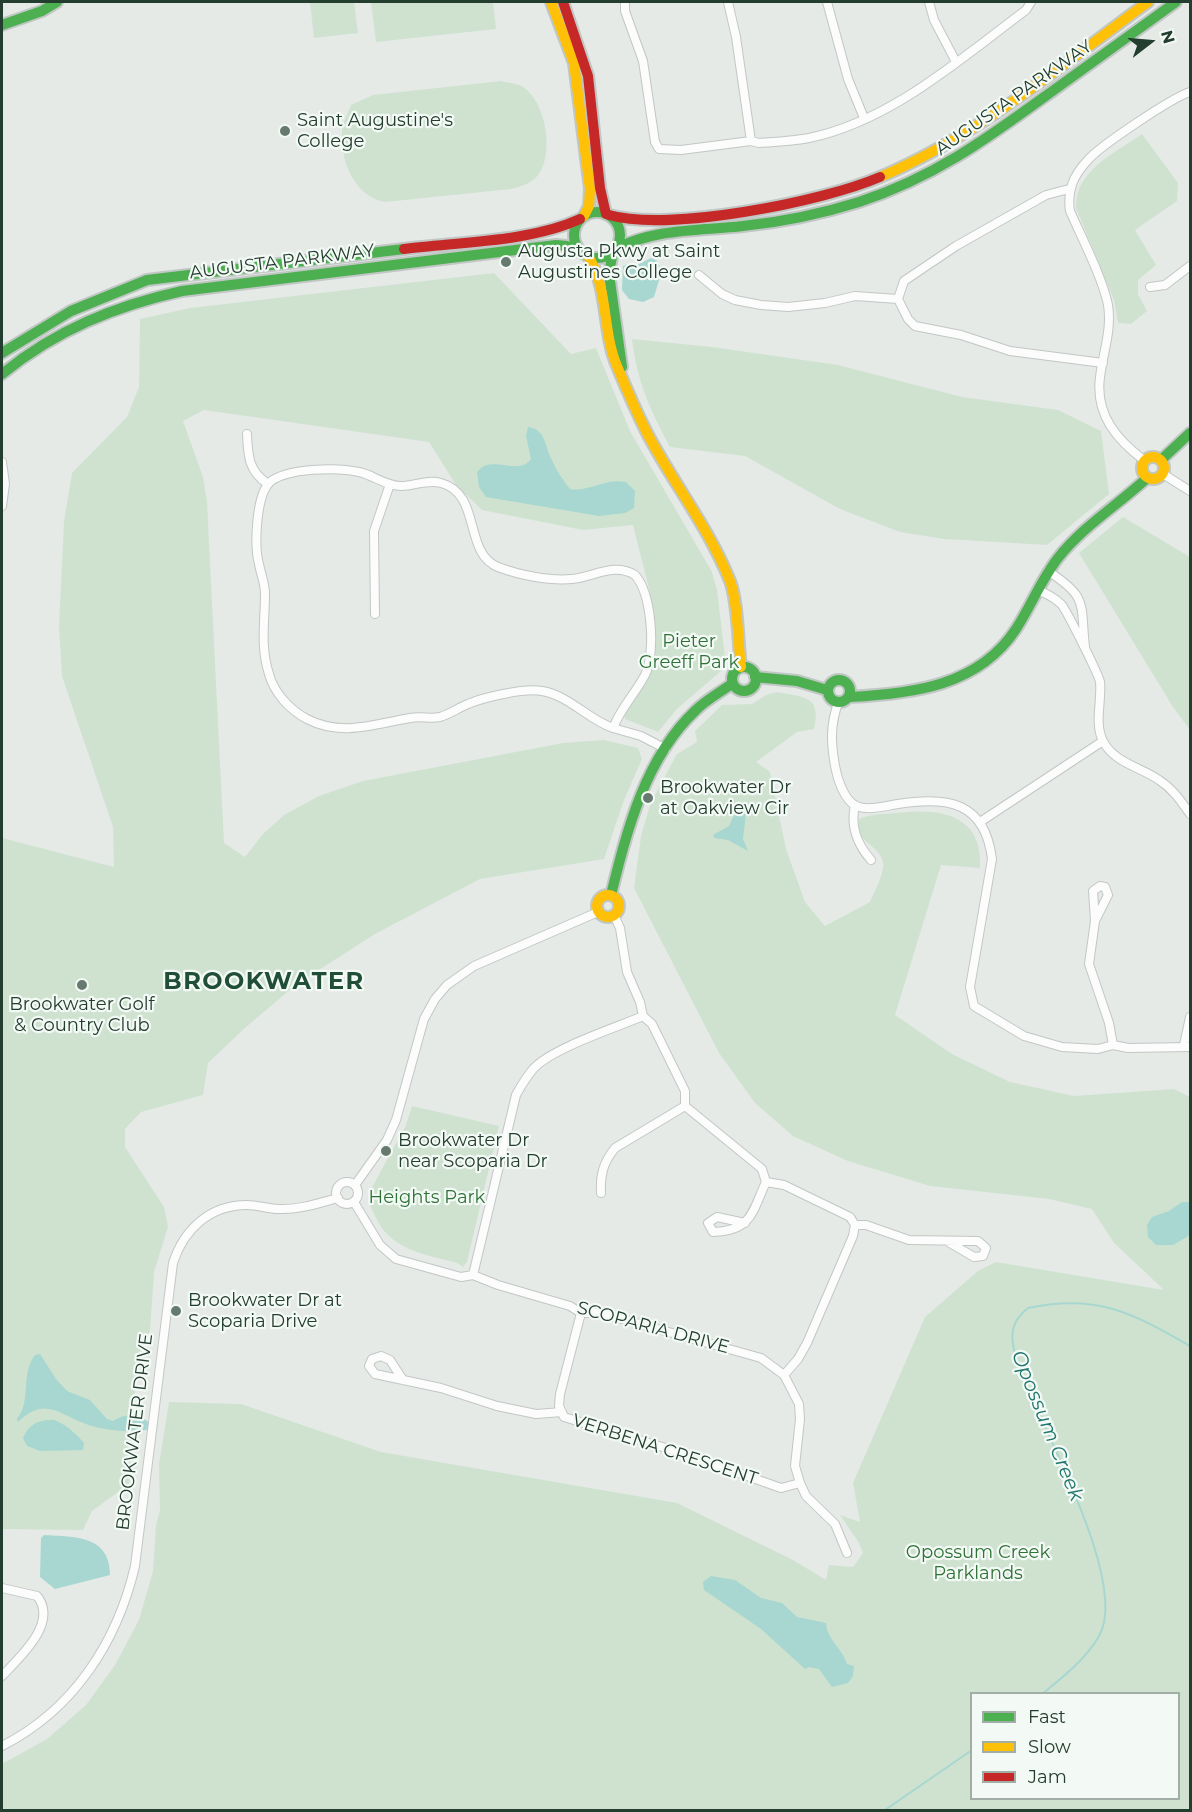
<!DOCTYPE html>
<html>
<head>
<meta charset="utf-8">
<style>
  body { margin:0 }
  #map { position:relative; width:1192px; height:1812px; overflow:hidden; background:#e5eae7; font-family:Montserrat,sans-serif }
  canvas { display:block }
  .frame { position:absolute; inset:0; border:3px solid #233d2f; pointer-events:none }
  .legend { position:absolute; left:970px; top:1692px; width:210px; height:108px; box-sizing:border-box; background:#f3f9f5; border:2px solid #a0aea6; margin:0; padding:8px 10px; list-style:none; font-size:18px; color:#233d2f }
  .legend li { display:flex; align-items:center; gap:12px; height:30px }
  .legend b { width:30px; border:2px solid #a0aea6 }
  .north { position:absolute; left:1120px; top:12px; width:60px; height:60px; -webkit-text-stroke:4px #f3f9f5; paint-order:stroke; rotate:74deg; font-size:16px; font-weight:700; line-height:24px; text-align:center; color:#233d2f }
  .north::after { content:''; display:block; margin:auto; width:21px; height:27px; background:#233d2f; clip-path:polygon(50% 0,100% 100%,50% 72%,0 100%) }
</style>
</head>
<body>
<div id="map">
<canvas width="1192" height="1812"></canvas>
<div class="frame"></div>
<ul class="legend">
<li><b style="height:8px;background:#4caf50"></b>Fast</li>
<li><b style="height:8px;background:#ffc107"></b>Slow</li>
<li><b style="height:8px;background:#c62828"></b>Jam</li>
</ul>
<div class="north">N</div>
</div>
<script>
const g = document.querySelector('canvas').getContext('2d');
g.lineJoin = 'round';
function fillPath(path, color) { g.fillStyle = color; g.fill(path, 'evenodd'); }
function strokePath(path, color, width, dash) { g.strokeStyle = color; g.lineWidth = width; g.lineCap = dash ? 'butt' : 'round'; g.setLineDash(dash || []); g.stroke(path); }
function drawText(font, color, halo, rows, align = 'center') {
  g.font = font + ' Montserrat,sans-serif'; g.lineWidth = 4.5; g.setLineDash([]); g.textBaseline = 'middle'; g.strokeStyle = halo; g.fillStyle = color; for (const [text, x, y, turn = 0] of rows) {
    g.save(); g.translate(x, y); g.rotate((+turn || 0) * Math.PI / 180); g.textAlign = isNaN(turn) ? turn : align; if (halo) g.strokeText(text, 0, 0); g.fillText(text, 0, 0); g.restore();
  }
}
fillPath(new Path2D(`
  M310,2H354L358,33L314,38Z
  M371,2H493L496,29L376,42Z
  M501,81C507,83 517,83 523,87C546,102 554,152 539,174C531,184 522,186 511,189L385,202C355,197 340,161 342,132C342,123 348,113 351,105L373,95Z
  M1142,134L1178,183L1177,201L1135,230L1156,265L1138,280V294L1147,311L1131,324L1118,323L1114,300L1076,208C1075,170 1115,153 1142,134Z
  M494,273L571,354L596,348L630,431L712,572L717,590L725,657L721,671L677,709L658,732L625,719L624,713C632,701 644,688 649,674C666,629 643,570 633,525L583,530L482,510L456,485L429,442L204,410L183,421L203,477L207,502L224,843L245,857L263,834L284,815L319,796L363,781L563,743L604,740L638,748L642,759L624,800L604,859L480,879L375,934L297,984L246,1027L208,1063L203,1095L141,1112L125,1129V1147L164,1207L168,1227L154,1272L150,1331L137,1357L129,1484L92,1511L83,1530L2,1529V838L114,867L113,827L62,676L59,626L64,521L72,473L127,417L139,387L140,319L190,308Z
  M632,339L712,347L838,365L962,397L1058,410L1101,431L1109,494L1047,545L944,539L900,532L840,509L745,456L670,447C650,409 637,382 632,339Z
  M1123,517L1190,557V730L1173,707L1079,553Z
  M777,692C804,697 822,696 814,729L797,732L756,762L770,772L786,849L805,902L825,926L870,902C874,892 885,873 883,862C879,844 852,841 859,819C870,814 884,814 896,813C939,808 983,813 980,868L941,865L895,1015L952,1054L1010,1082L1074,1096L1174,1089L1190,1097V1810H2V1764L47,1739L86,1705L115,1665L139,1620L153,1571L156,1525L160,1510L159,1464L169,1402L241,1404L381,1452L677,1503L793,1560L826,1580L829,1565L853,1567L863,1553L859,1543L840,1515L860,1522L853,1483L925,1317L978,1271L996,1262L1164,1290L1114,1243L1092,1209L1049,1199L930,1186L848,1161L793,1136L755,1103L719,1053L634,888L641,836L651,802L677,754L697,742L695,731L722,705L752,704L766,695ZM972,1694H1178V1798H972Z
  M412,1106L499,1126L467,1262L463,1267L457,1263C424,1254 390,1250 375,1216C371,1208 368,1202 369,1193L406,1125Z`), '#cfe2d0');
fillPath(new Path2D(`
  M651,258L656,260L662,270L654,297L643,302L629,299L622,290L623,266L628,264L635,266Z
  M528,427C547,430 544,446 552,460C556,470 563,480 570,489C586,493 605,478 626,482L635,491L634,508L625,513L599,516L486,497L479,487L477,472C492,453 518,477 531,459L526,436Z
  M740,802L746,813L743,839L748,851L728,840L714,838L713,835L729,826Z
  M1182,1202H1190V1235L1173,1245H1156L1148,1237L1147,1225L1152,1217L1169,1211Z
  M40,1354L56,1379L67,1391L90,1400L107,1419L113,1421C127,1412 138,1413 151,1424L150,1429C134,1434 101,1430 86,1424C58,1414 45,1396 18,1422L17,1419C32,1399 20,1375 35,1355Z
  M54,1420C66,1424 75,1433 84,1443L83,1450L40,1451L27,1446L23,1438C28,1424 40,1419 54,1420Z
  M44,1535C75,1537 110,1535 110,1575L55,1589L40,1577L41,1538Z
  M711,1576L735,1580L761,1598L782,1603L797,1617L826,1623C827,1640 843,1649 847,1664L854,1666L853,1676L848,1683L832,1687L819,1669L809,1667L805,1669L761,1629L704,1590L703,1582Z`), '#a7d7d0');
strokePath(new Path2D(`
  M1042,1694C1063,1677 1086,1659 1099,1636C1129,1585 1046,1436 1026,1383C1020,1366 1008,1345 1014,1326C1016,1319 1022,1313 1028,1308C1097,1293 1132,1313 1190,1346
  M885,1810L972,1750`), '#a7d7d0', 2);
const street = new Path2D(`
  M625,2V11L643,61L655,142L659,149L681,150L751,141
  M728,2L736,37L751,141L759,143C775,142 793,141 809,138C891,121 960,59 1026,10L1031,2
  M827,2L848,79L864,118
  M929,2L934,20L956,62
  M1069,189L1046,195L956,246L904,281L898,299L908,319L915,326L961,335L1010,351L1103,363
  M699,275L722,294L735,300L761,305L788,307L825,303L855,296L898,299
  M1150,287L1165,285L1190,266
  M247,434C248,455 248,471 268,484
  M1145,461C1117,440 1095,415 1100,377C1103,353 1112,330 1108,305C1103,279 1081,236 1070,211C1067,191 1073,176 1087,161C1098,147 1173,97 1190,92
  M2,462L5,484L2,506
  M1163,474L1190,491
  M1048,571C1089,598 1080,603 1085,647
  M1037,590C1045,593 1054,597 1061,604C1066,609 1099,675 1100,682C1102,702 1094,723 1103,741C1114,763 1141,767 1159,780C1173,789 1181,801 1190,814
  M375,614L374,531L390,484
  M838,703C830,726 831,743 835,766C837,778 844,800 856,806C868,811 885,806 898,804C948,796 985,802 992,859L970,987L974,1006L1024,1036L1062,1047L1098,1049L1113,1045L1128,1048L1190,1047
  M613,728C589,720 568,695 542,691C525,688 484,697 468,704C458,708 450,714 440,717C431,719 420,716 410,718C375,724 342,737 307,719C290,710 274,693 269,674C260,646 265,622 265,594C265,583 261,575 259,564C254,546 256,495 270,482C287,468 337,467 359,472C373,475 386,486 401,486C414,486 428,479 441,483C482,494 463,553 498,567C519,575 549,581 572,579C594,577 614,562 635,575C652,594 656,653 645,675C635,694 622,706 613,728L641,736L666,749
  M855,805C850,827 857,844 871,860
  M980,822L1103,741
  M614,915L620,928L627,972L640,1002L643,1016L652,1024L685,1091V1106L762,1169L766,1182L784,1185L850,1217L855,1225L853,1236L807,1343L798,1359L784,1375
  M1095,921L1108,895L1105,887L1100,886L1093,891L1095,921L1089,964L1109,1023L1113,1045
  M1184,1045L1190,1017
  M336 1193a11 11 0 1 1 22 0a11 11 0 1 1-22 0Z
  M355,1185L387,1140L396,1120L424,1019L435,999L447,985L474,966L598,912
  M601,1193C600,1175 603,1163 615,1148L685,1106
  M354,1202L380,1245L396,1259L461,1277L473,1275L498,1285L570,1306L581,1313H601L761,1358L784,1375L799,1404L800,1419L795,1466L800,1483L806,1496L835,1524L847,1553
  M745,1223L717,1217L708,1223L713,1232C752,1231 752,1212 766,1182
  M855,1225H866L909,1240L978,1241L986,1248L983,1256L974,1257L950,1243
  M473,1275L516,1095C521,1086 527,1076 534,1068C553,1048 615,1028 643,1016
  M581,1313L560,1394L559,1406L564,1417L682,1453L781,1488L800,1483
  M403,1380L390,1360L381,1356L372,1359L369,1366L375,1374L441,1388L497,1406L536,1414L562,1412
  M2,1588L37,1596C59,1623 19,1658 2,1676
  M2,1746C73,1710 117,1643 135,1566L173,1263C184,1229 210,1205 247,1205C258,1205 268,1209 279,1209C298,1210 319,1203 338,1198`);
const fast = new Path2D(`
  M2,25L42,11L57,2
  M574 235a23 23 0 1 1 46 0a23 23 0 1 1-46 0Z
  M615,249C656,228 699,231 743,226C782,222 821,214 859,202C933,178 985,140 1047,95C1090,64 1133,33 1176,2
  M613,251L609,274L622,367
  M2,353L71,311L147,280L404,249
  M2,374C56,330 115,306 182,291L556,245L567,246L585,254
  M1161,460L1190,433
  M732 679a12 12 0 1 1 24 0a12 12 0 1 1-24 0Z
  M755,677L797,681L827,690
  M828 691a11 11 0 1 1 22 0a11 11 0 1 1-22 0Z
  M849,697C912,694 979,686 1016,629C1031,606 1041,580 1058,558C1083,526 1118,505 1147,478
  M611,895C627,830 645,758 696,710C707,699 721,692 733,683`);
const slow = new Path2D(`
  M551,2L574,63L590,189L589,206L584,216
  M880,177C979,135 1062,65 1148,2
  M588,256C609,288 602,331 617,366C626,388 636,411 647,433C673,483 709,528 730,581C738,601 738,644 741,667
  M1142 468a11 11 0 1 1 22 0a11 11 0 1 1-22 0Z
  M597 906a11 11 0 1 1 22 0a11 11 0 1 1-22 0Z`);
const jam = new Path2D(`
  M563,2L588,76L600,188L606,214
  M609,215C669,232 822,202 880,177
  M404,249C459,242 530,242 580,219`);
strokePath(street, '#c2c7c4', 10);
strokePath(fast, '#c1c7c4', 14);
strokePath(slow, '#c1c7c4', 14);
strokePath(jam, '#c1c7c4', 14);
strokePath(street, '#fbfcfb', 8);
strokePath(fast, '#4caf50', 10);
strokePath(slow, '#ffc107', 10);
strokePath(jam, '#c62828', 10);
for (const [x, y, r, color] of [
  [285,131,6,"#677a6f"],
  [506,262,6,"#677a6f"],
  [648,798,6,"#677a6f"],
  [82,985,6,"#677a6f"],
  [386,1151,6,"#677a6f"],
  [176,1311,6,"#677a6f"]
]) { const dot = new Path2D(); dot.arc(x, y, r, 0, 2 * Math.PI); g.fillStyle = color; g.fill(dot); strokePath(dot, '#f3f9f5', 2); }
drawText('18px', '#233d2f', '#f3f9f5', [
  ["AUGUSTA PARKWAY",1014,98,-35],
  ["AUGUSTA PARKWAY",282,262,-7],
  ["SCOPARIA DRIVE",653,1328,15],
  ["BROOKWATER DRIVE",135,1432,-83],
  ["VERBENA CRESCENT",665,1450,18]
]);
drawText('18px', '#233d2f', '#f3f9f5', [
  ["Saint Augustine's",297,121],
  ["College",297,142],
  ["Augusta Pkwy at Saint",518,252],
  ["Augustines College",518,273],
  ["Brookwater Dr",660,788],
  ["at Oakview Cir",660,809],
  ["Brookwater Golf",82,1005,"center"],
  ["& Country Club",82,1026,"center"],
  ["Brookwater Dr",398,1141],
  ["near Scoparia Dr",398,1162],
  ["Brookwater Dr at",188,1301],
  ["Scoparia Drive",188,1322]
], 'left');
drawText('18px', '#2f7236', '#f3f9f5', [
  ["Pieter",689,642],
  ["Greeff Park",689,663],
  ["Heights Park",427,1198],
  ["Opossum Creek",978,1553],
  ["Parklands",978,1574]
]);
drawText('italic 20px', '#20766d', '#f3f9f5', [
  ["Opossum Creek",1047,1426,68]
]);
g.letterSpacing = '1.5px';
drawText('bold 24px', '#204e36', '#f3f9f5', [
  ["BROOKWATER",264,982]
]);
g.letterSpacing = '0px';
</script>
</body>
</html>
